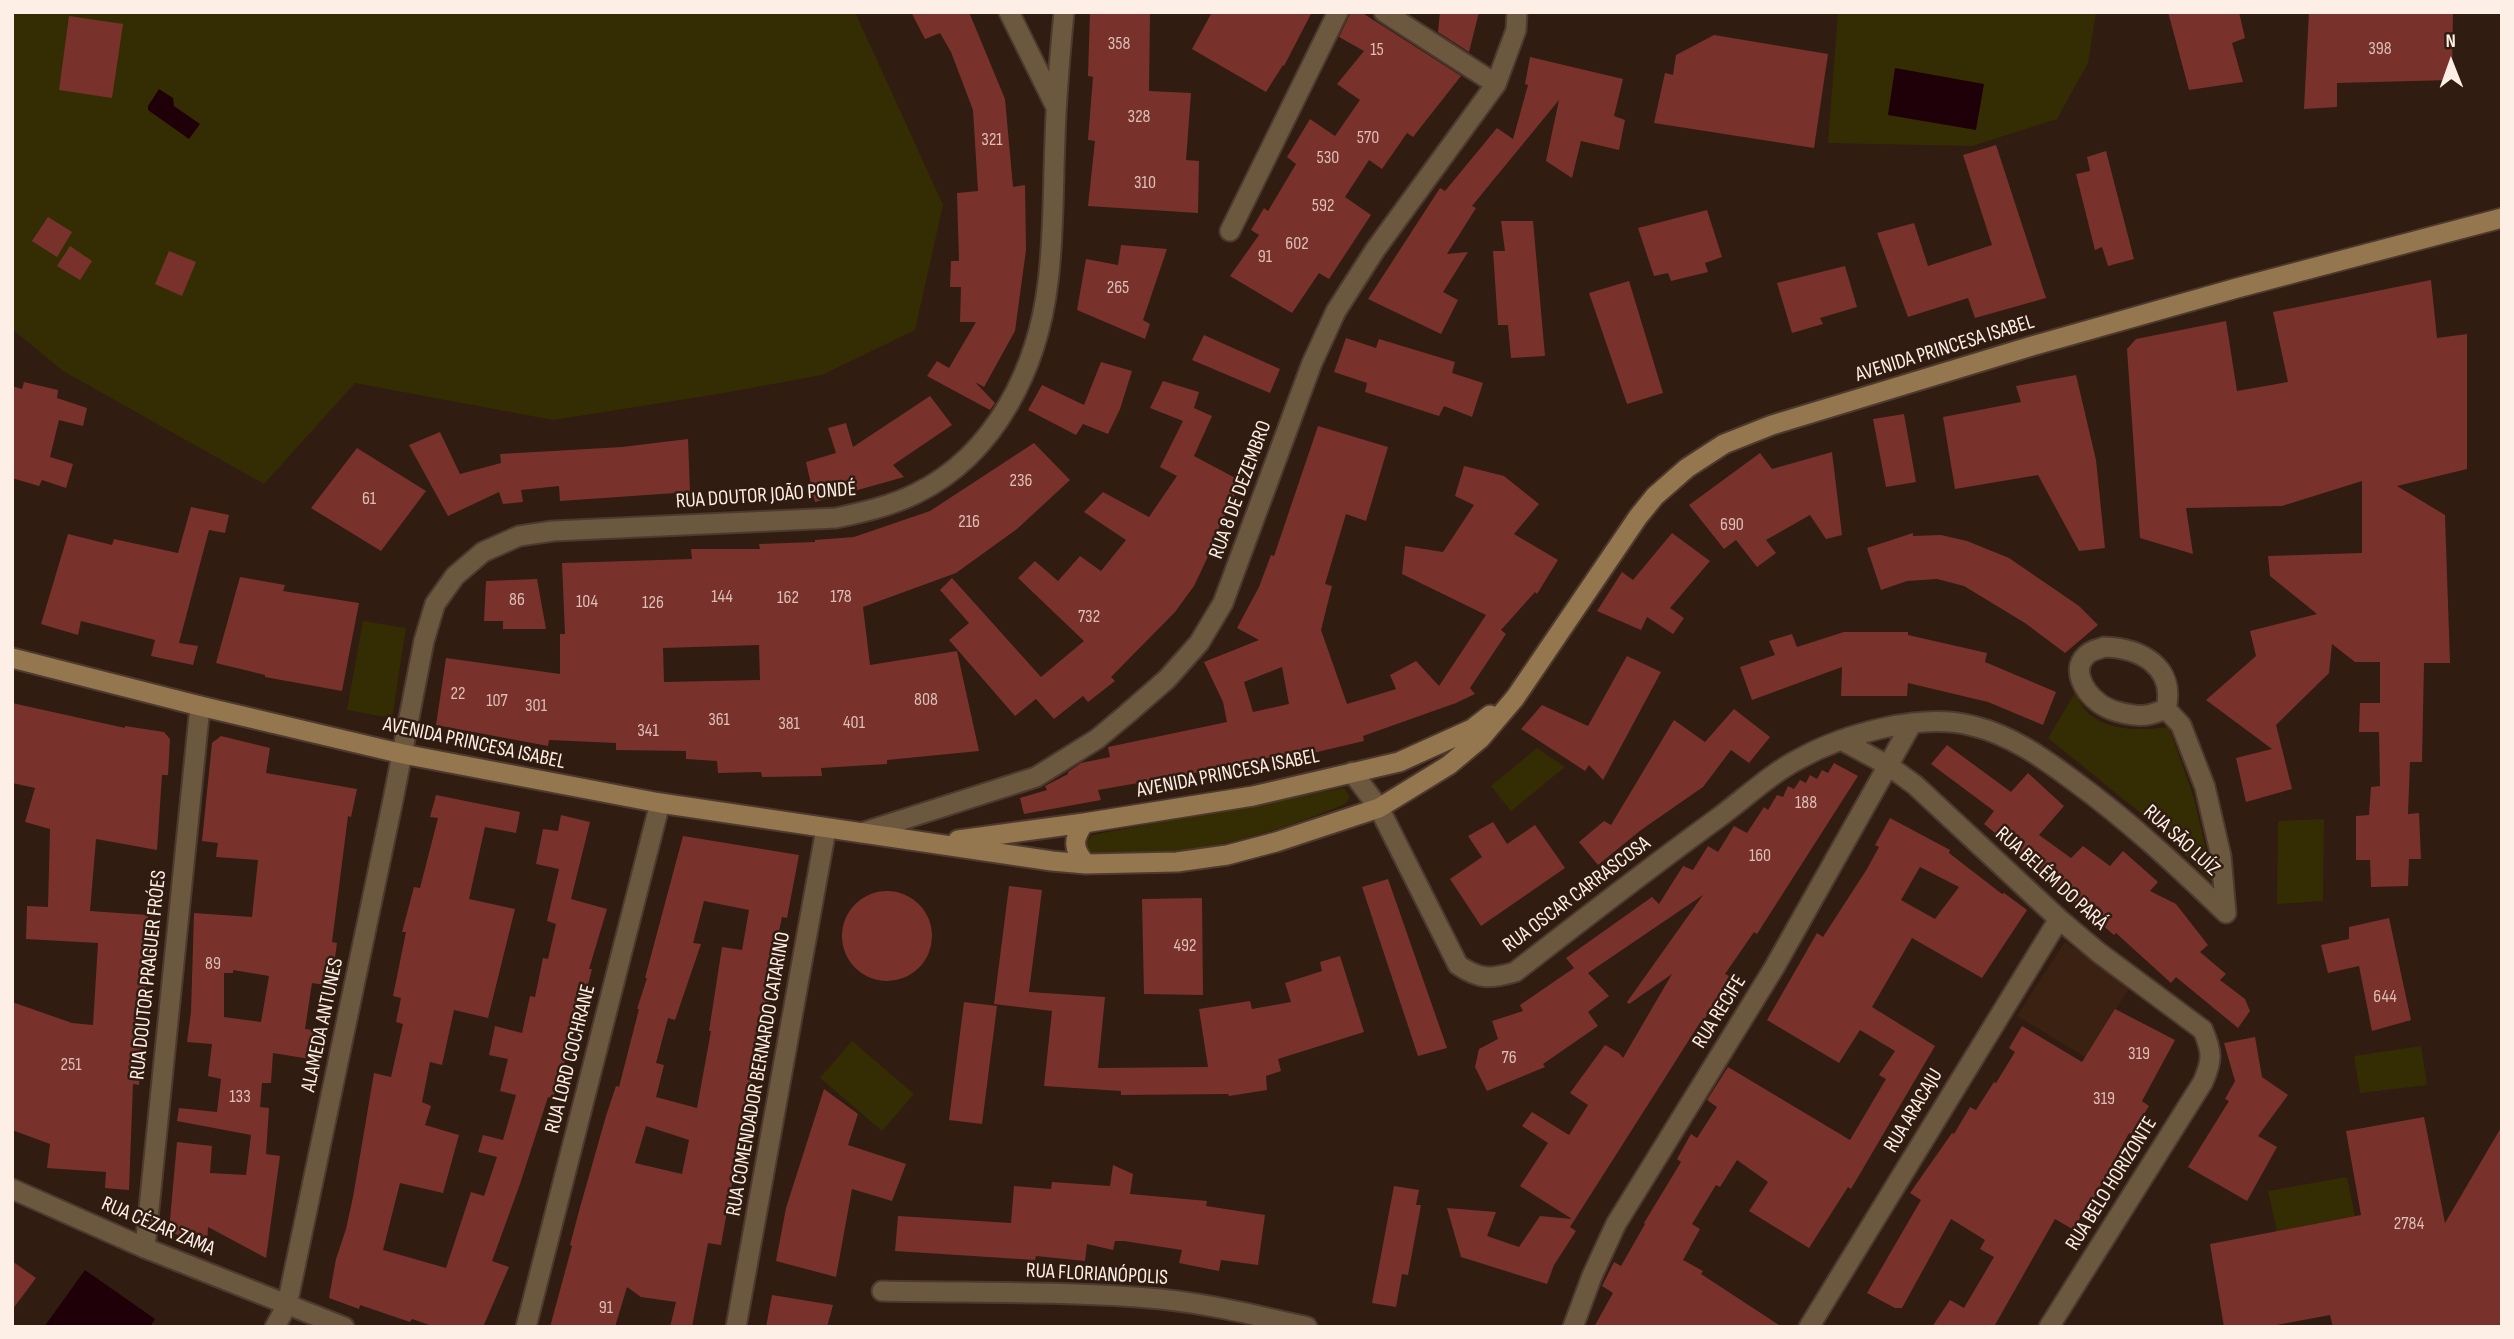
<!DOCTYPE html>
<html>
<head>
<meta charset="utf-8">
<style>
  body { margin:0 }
  #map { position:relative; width:2514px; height:1339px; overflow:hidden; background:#301c10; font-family:"Sofia Sans Condensed",sans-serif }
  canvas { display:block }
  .frame { position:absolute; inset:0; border:14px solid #fdeee6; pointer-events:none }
  .north { position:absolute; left:2416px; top:28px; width:70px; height:70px; -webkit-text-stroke:5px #301c10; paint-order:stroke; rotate:359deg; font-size:19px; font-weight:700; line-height:28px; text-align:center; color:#fdeee6 }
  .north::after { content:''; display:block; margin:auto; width:24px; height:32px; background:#fdeee6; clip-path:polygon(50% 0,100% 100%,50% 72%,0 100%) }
</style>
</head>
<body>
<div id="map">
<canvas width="2514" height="1339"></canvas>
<div class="frame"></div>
<div class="north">N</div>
</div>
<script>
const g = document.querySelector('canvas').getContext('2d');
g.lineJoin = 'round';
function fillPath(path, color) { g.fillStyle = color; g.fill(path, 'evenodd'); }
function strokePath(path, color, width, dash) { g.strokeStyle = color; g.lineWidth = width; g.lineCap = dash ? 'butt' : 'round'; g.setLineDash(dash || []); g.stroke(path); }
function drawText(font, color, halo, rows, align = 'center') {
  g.font = font + ' "Sofia Sans Condensed",sans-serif'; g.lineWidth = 5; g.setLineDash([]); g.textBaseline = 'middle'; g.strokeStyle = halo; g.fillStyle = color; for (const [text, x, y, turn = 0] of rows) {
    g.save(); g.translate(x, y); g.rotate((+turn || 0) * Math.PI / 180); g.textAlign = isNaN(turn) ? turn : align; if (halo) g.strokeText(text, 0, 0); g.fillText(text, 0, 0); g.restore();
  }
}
fillPath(new Path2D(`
  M2065,942L2131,986L2085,1057L2017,1016Z`), '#3b2111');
fillPath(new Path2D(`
  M12,12H855L943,205L915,330L822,375L718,394L553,420L355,383L264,484L63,371L12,329Z
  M1838,12H2096L2088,63L2057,119L1972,146L1828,143Z
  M363,621L406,628L392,718L347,710Z
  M2075,693C2078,698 2082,707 2087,712C2111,733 2141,730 2169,727L2194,798L2214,885L2158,827L2048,738Z
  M1537,748L1565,767L1511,811L1491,786Z
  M1344,788L1350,797L1345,804C1261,839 1184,858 1092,855L1084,845L1092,835Z
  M2324,819L2323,901L2277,904L2278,821Z
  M852,1041L914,1094L882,1131L820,1078Z
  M2421,1046L2427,1085L2360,1093L2354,1056Z
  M2347,1177L2355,1216L2277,1231L2268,1191Z`), '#342d04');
fillPath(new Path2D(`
  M1895,68L1984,84L1976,130L1888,115Z
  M159,89L173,98L174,106L200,124L189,139L148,110V106Z
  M85,1270L155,1319L150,1327H44Z`), '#1f0009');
fillPath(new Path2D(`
  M911,12H969L1005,99L1013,187L1025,185L1026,250L1015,331L984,387L975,382L995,403L990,410L927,376L937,361L949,368L976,322H960L961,287H950L951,261H959L957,193L978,191L973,110L951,52L940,33L925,39Z
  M1090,12H1150L1149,91L1191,93L1186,160L1199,161L1198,213L1088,206L1095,141L1088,140L1093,77L1088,76Z
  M1212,12H1312L1284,66L1283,65L1266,92L1192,49Z
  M1351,12H1361L1461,76L1413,137L1407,133L1382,169L1369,160L1345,197L1371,215L1329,279L1319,273L1292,313L1230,276L1259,235L1251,230L1264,208L1268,211L1296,164L1287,157L1310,119L1335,136L1360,100L1337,84L1364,51L1339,37Z
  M1440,12H1479L1469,52L1438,32Z
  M2168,12H2239L2245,38L2232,43L2243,82L2189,90Z
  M2309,12H2453L2452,80L2337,83V107L2304,109Z
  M69,16L123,24L112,98L59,90Z
  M1714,35L1828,54L1814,148L1654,123L1665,73L1673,75L1676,55Z
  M1530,57L1623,79L1614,116L1625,120L1619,150L1581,141L1572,178L1546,161L1559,100L1472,206L1476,208L1447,254L1468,252L1443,292L1458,300L1441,334L1368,299L1440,188L1445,191L1497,128L1513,139L1528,85L1525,84Z
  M1996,145L2046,298L1975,318L1968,298L1908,317L1877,233L1914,223L1928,266L1992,245L1963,155Z
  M2106,151L2134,259L2108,266L2102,247L2095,250L2076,174L2090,171L2087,157Z
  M1707,210L1722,257L1705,263L1708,272L1671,281L1668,273L1654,276L1638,228Z
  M48,217L72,232L57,257L32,241Z
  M1501,221H1533L1545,356L1511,358L1508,325H1498L1493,251H1505Z
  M1121,245L1167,249L1143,320L1150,324L1145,339L1077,310L1086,259L1118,265Z
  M70,246L92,261L80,280L57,266Z
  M169,251L196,262L182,296L155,284Z
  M1845,266L1857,307L1820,318L1823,324L1792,333L1777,283Z
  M2431,280L2437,338L2467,334V469L2397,486L2445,515L2450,663H2424L2422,762H2410L2408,814L2419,813L2421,859H2409L2408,886L2371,887L2370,860H2356V816L2369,815L2371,787L2380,786L2379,732H2359L2360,703H2380V662H2355L2332,644L2329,673L2276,725L2292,789L2246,802L2236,758L2272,749L2206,700L2256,656L2250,631L2317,614L2270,576L2268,556L2362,553V481L2282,506L2186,508L2193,554L2140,538L2127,349L2136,339L2226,321L2237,391L2288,382L2273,312Z
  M1629,281L1663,393L1627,404L1589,293Z
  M1204,335L1280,369L1270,393L1192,360Z
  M1346,338L1376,348L1379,339L1455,362L1452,373L1483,383L1472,417L1444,406L1439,416L1365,392L1367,383L1334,372Z
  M1101,362L1132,371L1120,409L1108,434L1083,424L1076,435L1028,410L1042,385L1084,405Z
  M2076,375L2096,460L2105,548L2079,551L2038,475L1955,489L1943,417L2021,402L2016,386Z
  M1163,381L1199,392L1194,408L1212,416L1194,456L1241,481L1209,549L1211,550L1194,586L1175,612L1111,677L1115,681L1088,702L1083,696L1054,719L1036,699L1015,716L949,640L969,623L940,590L952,578L1041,677L1084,641L1018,578L1035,561L1058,581L1080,556L1101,571L1126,540L1084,512L1103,492L1149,517L1177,476L1160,467L1183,421L1150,408Z
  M24,382L58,390L57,398L87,408L83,426L59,420L50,457L73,464L66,488L42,480L39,486L12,478V386L22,389Z
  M930,396L952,425L893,465L904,477L815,502L806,462L836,453L828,428L846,423L853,447Z
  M1904,414L1916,482L1886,487L1873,419Z
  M1318,426L1388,447L1366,521L1346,514L1325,584L1332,586L1321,630L1347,704L1396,689L1390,675L1416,661L1439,686L1486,615L1402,574L1405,546L1443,552L1474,505L1455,496L1464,466L1504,476L1539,504L1514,534L1558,560L1537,594L1535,592L1501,630L1506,634L1470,688L1475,694L1456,703L1363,736L1364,741L1300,756V753L1228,764L1229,767L1098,790L1101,800L1024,814L1020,798L1047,790L1045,786L1068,774V772L1081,763L1110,757L1108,747L1227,722L1223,702L1204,662L1259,640L1237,628L1259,587L1271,555L1274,556ZM1282,667L1289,704L1253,712L1244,682Z
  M440,432L460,474L501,463L500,454L622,447L688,439L690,492L560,501L559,486L521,490L523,502L503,504L499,492L448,516L409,445Z
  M1034,443L1070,480L1017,529L956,573L863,607L870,665L957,651L979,751L887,760V764L821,768L822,776L762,777L761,772L718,773L717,761L686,759V751L616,750V743L549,740L548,746L436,725L446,658L560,674V634H565L562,563L692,559L691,549H760L759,544L815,542V540L854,537L930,511ZM759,645L760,680L664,682L663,648Z
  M357,448L426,491L381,551L311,508Z
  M1832,452L1842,535L1826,539L1810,515L1766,540L1776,553L1757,567L1736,540L1724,549L1689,505L1760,453L1772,469Z
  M191,507L229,515L225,533L209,530L179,643L198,646L193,665L151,656L155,640L81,621L78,635L41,624L68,534L112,545L114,539L178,553Z
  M1672,533L1710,561L1670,608L1684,618L1673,634L1647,617L1641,630L1597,611L1622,572L1633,580Z
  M1913,533V536L1941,535L1967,541L2009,558L2079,606L2098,625L2065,653L2025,623L1964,586L1937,579L1907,581L1881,590L1867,548Z
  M240,577L285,585L283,591L359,603L342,691L265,677V675L216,663Z
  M537,579L546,629H503V621H484L486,581Z
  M1844,632H1908V635L1987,653L1985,662L2056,692L2043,725L1988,702L1908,683L1907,696H1841L1842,667L1752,700L1740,667L1775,655L1769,641L1792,634L1797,647Z
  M1627,656L1661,672L1603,780L1589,765L1585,771L1521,729L1542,705L1588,726Z
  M12,703L125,728V726L164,732L170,739L168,775H162L157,850L96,839L90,911L148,915V960L139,1085L133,1084L129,1190L105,1188L106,1172L47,1168L50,1144L12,1130V1002L72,1023L93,1025L98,943L26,939L27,906L48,907L50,829L25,822L35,788L12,783Z
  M1734,709L1770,737L1749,763L1731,750L1703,787L1641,830L1598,865L1579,842L1604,821L1611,825L1674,720L1705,742Z
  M221,736L270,748L266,773L357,789L351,817L348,816L332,942L337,943L331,986L312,983L305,1029L321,1031L316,1060L273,1053L271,1083H262L260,1107L269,1108L266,1154L280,1156L266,1258L208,1227L207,1248L169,1231L177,1142L212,1146L210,1173L246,1175L251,1135L177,1121L179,1108L217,1112L221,1079L208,1076L212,1044L187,1042L191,1012L194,913L252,917L258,860L216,857L218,843L202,841L212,743ZM233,970L269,976L261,1022L224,1017V973H233Z
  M1947,745L2011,792L2028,773L2064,806L2039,835L2071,858L2083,846L2110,866L2123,851L2158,882L2150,891L2176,904L2208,945L2200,952L2226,974L2220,980L2245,999L2250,1011L2238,1028L2176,977L2171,983L2116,933L2114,935L2076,903L2045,876L2046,874L1984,824L1994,811L1931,764Z
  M1834,763L1858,776L1757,934L1754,932L1725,974L1729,976L1703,1022L1701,1021L1663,1081L1570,1227L1576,1231L1554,1265L1547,1284L1461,1257L1447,1208L1496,1212L1487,1236L1519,1247L1540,1216L1572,1219L1520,1186L1548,1143L1522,1126L1532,1112L1569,1135L1588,1105L1570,1093L1605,1045L1619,1053L1623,1058L1672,974L1629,1004L1627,1002L1703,895L1588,973L1609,996L1588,1012L1598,1026L1543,1064L1545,1067L1487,1091L1475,1067L1479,1049L1498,1039L1492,1021L1523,1011L1520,1005L1574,968L1566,958L1652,897L1659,904L1683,866L1693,870L1708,846L1718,852L1734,826L1747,833L1764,807L1768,810L1777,795L1783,797L1788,786L1794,789L1800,780L1806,783L1810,775L1817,779L1822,770L1828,773Z
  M436,795L520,812L516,833L485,827L469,899L515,909L488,1018L454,1010L442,1065L430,1062L422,1102L431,1106L425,1125L459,1135L443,1193L400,1183L383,1250L446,1268L471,1192L484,1196L497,1157L478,1152L483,1135L503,1140L516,1095L500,1091L508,1059L489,1055L495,1026L522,1033L530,996L535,997L543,958L548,959L556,924L547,921L559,869L536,864L543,829L558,831L561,815L590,822L571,899L607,909L589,969H592L584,1000L562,1071L553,1098L548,1097L520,1184L492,1261L509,1267L483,1327H435L412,1319L410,1322L360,1305L359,1309L329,1298L336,1259L346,1229L353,1197L374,1073L391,1077L403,1024L396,1022L401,998L393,996L406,932H402L414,887L420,888L438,818L430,817Z
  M1890,818L1950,850L1949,853L2002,894L2004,893L2027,910L1982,978L1912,938L1872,1007L1935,1046L1851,1189L1848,1187L1809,1248L1749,1211L1768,1182L1737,1160L1720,1187L1716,1185L1692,1224L1700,1229L1683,1260L1703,1271L1701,1274L1782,1327H1594L1613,1293L1602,1286L1614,1262L1621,1266L1645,1224L1644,1223L1681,1162L1677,1159L1691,1134L1697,1138L1717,1107L1707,1100L1728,1067L1850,1140L1886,1079L1879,1075L1895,1051L1860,1030L1839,1063L1767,1020L1817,933L1823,937L1867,869L1879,847L1875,845ZM1920,867L1959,887L1935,919L1901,900Z
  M1493,822L1507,844L1535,825L1565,868L1481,926L1450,879L1482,857L1468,836Z
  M683,836L799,855L787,918L782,917L774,955H776L764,1039L758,1038L740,1150H738L721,1245L708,1243L692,1327H670L676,1302L641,1297L627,1287L615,1327H550L572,1246L570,1245L579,1211L606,1116L616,1086L619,1087L639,1009H637L647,978H645ZM704,901L749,910L742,950L722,947L709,1031H711L697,1108L656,1097L664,1065L656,1063L668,1018L675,1020L701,944L693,943ZM646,1126L689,1140L682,1174L635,1163Z
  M1388,879L1447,1048L1418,1056L1362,887Z
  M1009,886L1042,890L1029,992L1105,997L1098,1068L1208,1067L1199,1009L1250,1001L1252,1009L1291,1002L1285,983L1322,971L1320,962L1340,956L1364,1032L1278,1059L1281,1071L1266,1076L1267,1090L1229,1096L1228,1094L1121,1095V1091L1044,1086L1052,1011L994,1004Z
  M842 936a45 45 0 1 1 90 0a45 45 0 1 1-90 0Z
  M1202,898L1203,995L1144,994L1142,899Z
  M2389,918L2411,1020L2372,1031L2359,966L2328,973L2321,945L2349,939V927Z
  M964,1002L997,1006L982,1124L949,1120Z
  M2115,1009L2175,1040L2142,1101L2149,1106L2131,1135L2129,1133L2090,1205L2087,1203L2074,1230L2055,1219L1995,1325L1998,1327H1932L1950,1300L1964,1308L1994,1257L1980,1249L1985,1240L1951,1219L1902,1308H1895L1867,1293L1921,1200L1910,1193L1952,1133L1954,1134L1970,1107L1976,1110L1994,1082L1996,1083L2015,1052L2009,1048L2022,1026L2082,1062Z
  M2255,1037L2262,1077L2288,1095L2258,1136L2277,1147L2247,1201L2188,1167L2229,1101L2225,1099L2235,1081L2224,1043Z
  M824,1089L858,1114L848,1145L906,1164L892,1201L852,1189L836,1277L776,1261L786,1208Z
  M2424,1117L2445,1223L2502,1126V1327H2333L2330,1315L2266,1327H2224L2210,1244L2361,1215L2346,1131Z
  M1113,1165L1133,1174L1130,1194L1207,1201L1206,1206L1265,1215L1258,1265L1221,1260L1219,1271L1179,1263L1182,1250L1124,1241H1115L1113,1250L1087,1244L1085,1261L1036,1256L1035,1260L895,1251L898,1216L1011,1223L1014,1186L1051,1189L1052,1182L1110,1186Z
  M1394,1186L1419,1190L1416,1205H1421L1408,1275L1402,1274L1396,1307L1372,1303Z
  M12,1261L36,1278L12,1310Z
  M772,1295L833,1305L827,1327H766Z`), '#78322b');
const minor = new Path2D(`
  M1009,12L1055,105
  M1384,12L1496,84
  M1230,231L1338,12
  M2104,647C2141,648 2176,667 2166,709C2156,713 2146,717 2134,715C2123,714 2108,710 2099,703C2084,692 2069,667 2089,653C2093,650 2100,649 2104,647Z
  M2166,709L2181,725L2205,787L2221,856L2226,913
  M1841,740L1889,766L1915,785L2059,919L2098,952L2203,1030C2212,1052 2213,1059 2203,1082L2049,1327
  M1352,772L1379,808L1458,965C1480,980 1491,979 1515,972C1582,920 1649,868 1718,818C1744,799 1770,774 1799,759C1844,734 1922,712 1973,726C2011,735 2043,758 2074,781C2129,821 2178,867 2226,913
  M861,833L1036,777L1097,739L1127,714L1167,679L1199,643L1223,603L1312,363L1336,311L1375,250L1496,84L1516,30L1517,12
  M145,1248L200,706
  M882,1291C974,1293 1068,1291 1160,1299C1210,1304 1259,1316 1307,1327
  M275,1327L287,1305L393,800L424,641L435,604L455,576L483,552L519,536L553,531L836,518C864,512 891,506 917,493C996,454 1038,367 1048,282C1054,235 1053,186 1055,139C1056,97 1060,54 1064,12
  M526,1327L660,803
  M736,1327L826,829
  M1573,1327L1592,1276L1616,1224L1774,968L1912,723
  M1809,1327L2059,919`);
const tertiary = new Path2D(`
  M12,1189L145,1248L344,1327`);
const secondary = new Path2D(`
  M12,658L200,706L403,754L660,803L1052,861L1086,864L1177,862L1227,855L1276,842L1379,808L1449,765L1480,739L1515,698L1638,517L1655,496L1687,468L1724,444L1772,425L2032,346L2237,288L2502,218
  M1084,823C1073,839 1072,848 1086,864
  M958,840L1084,823L1253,796L1399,762L1472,729L1490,715`);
strokePath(minor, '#4d392e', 23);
strokePath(tertiary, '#4d392e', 23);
strokePath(secondary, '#4d392e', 23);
strokePath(minor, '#6b583f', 19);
strokePath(tertiary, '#6b583f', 19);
strokePath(secondary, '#94774e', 19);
drawText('18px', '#dcbfb7', null, [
  ["358",1119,44],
  ["398",2380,49],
  ["15",1377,50],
  ["328",1139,117],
  ["570",1368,138],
  ["321",992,140],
  ["530",1328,158],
  ["310",1145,183],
  ["592",1323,206],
  ["602",1297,244],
  ["91",1265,257],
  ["265",1118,288],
  ["236",1021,481],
  ["61",369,499],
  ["216",969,522],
  ["690",1732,525],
  ["144",722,597],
  ["178",841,597],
  ["162",788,598],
  ["86",517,600],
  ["104",587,602],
  ["126",653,603],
  ["732",1089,617],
  ["22",458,694],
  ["808",926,700],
  ["107",497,701],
  ["301",536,706],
  ["361",719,720],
  ["401",854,723],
  ["381",789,724],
  ["341",648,731],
  ["188",1806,803],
  ["160",1760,856],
  ["492",1185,946],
  ["89",213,964],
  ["644",2385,997],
  ["319",2139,1054],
  ["76",1509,1058],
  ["251",71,1065],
  ["133",240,1097],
  ["319",2104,1099],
  ["2784",2409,1224],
  ["91",606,1308]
]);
drawText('21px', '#fdeee6', '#301c10', [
  ["AVENIDA PRINCESA ISABEL",1945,349,-17],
  ["RUA 8 DE DEZEMBRO",1241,490,-70],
  ["RUA DOUTOR JOÃO PONDÉ",766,496,-4],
  ["AVENIDA PRINCESA ISABEL",474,744,12],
  ["AVENIDA PRINCESA ISABEL",1228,774,-11],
  ["RUA SÃO LUÍZ",2181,841,42],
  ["RUA BELÉM DO PARÁ",2051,879,42],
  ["RUA OSCAR CARRASCOSA",1577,895,-37],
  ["RUA DOUTOR PRAGUER FRÓES",149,975,-84],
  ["RUA RECIFE",1720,1012,-58],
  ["ALAMEDA ANTUNES",323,1025,-78],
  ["RUA LORD COCHRANE",571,1059,-76],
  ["RUA COMENDADOR BERNARDO CATARINO",759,1074,-80],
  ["RUA ARACAJU",1914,1111,-59],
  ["RUA BELO HORIZONTE",2112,1184,-58],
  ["RUA CÉZAR ZAMA",158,1227,23],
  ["RUA FLORIANÓPOLIS",1097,1275,3]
]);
</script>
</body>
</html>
